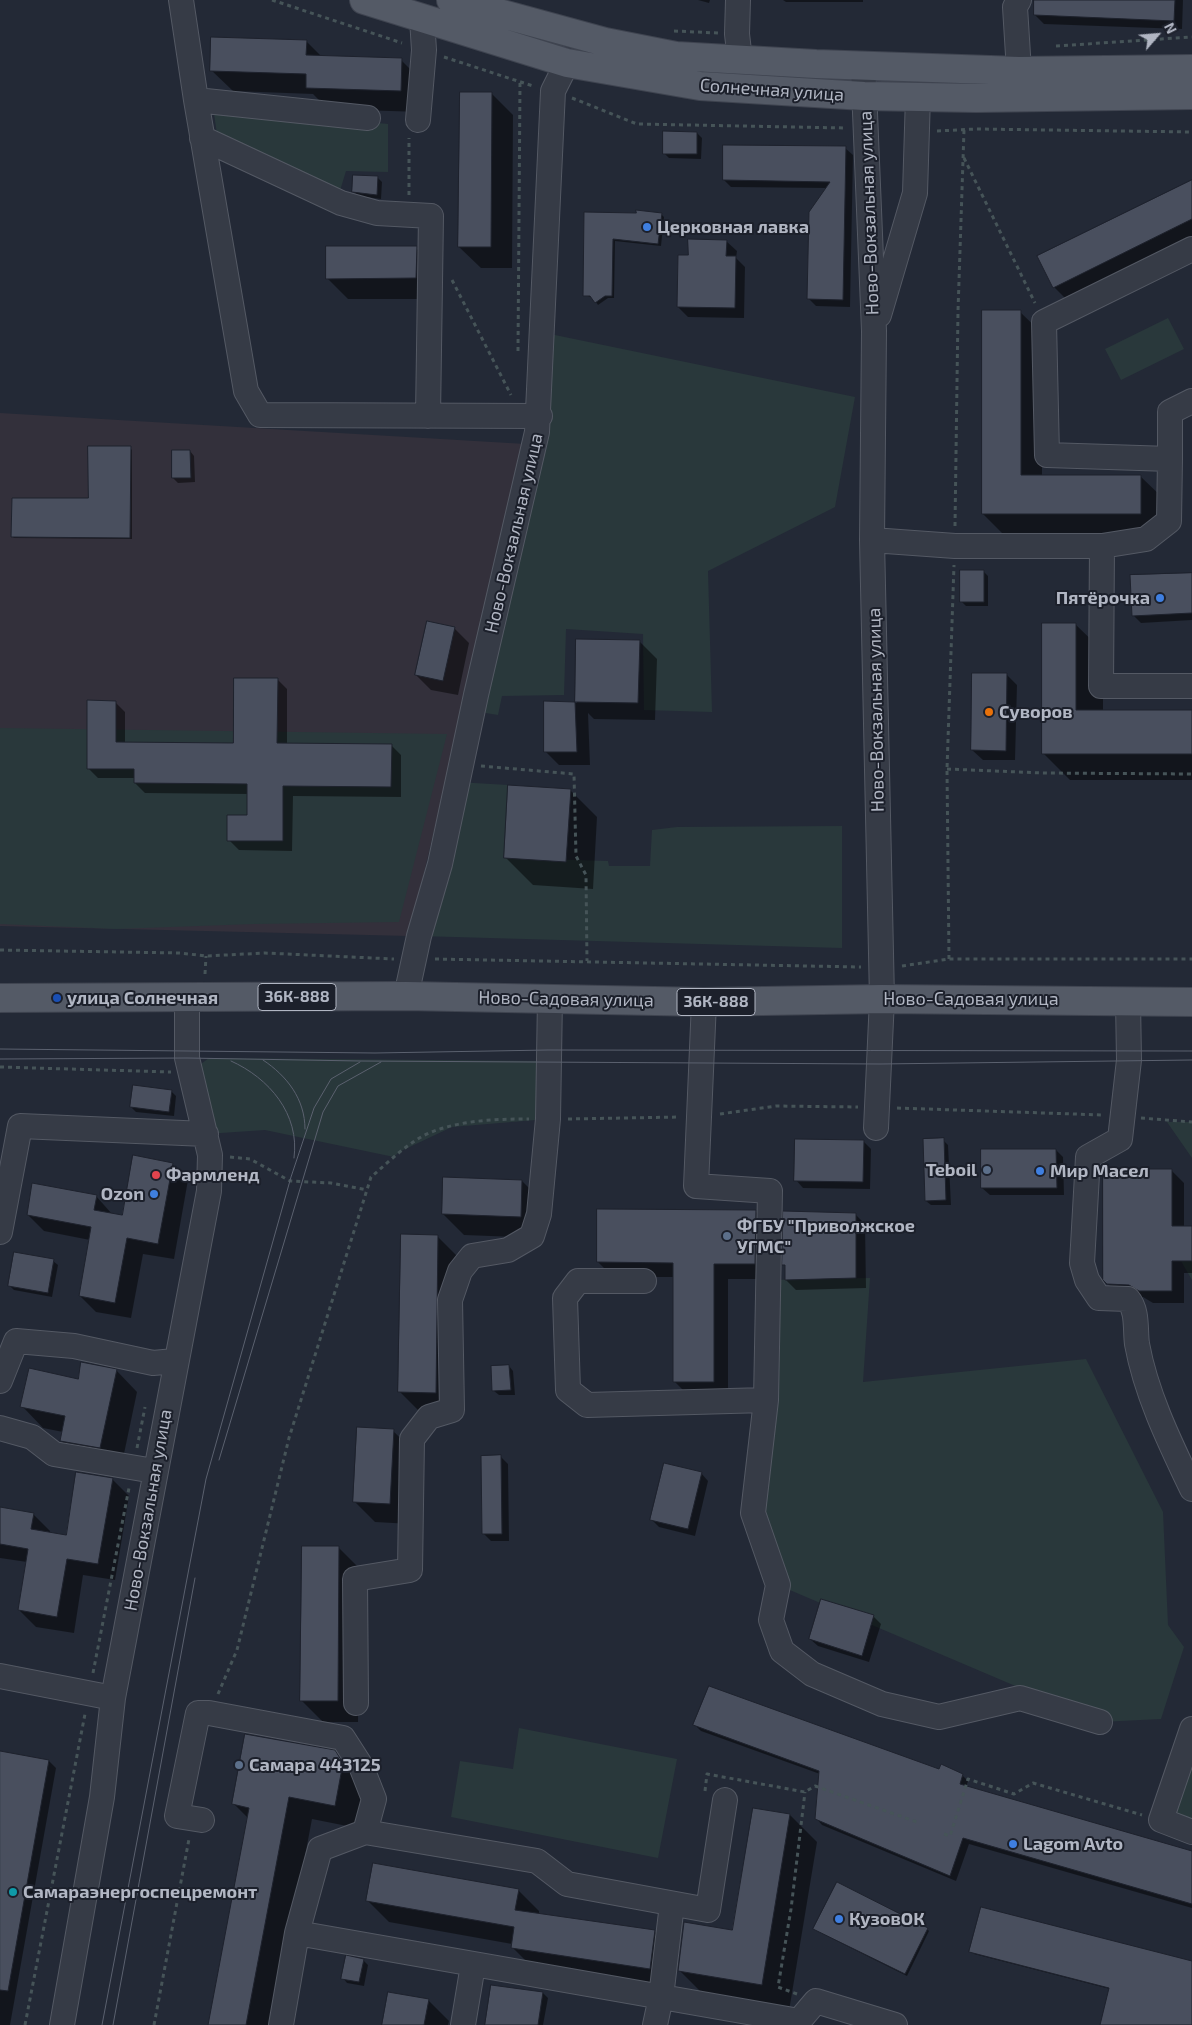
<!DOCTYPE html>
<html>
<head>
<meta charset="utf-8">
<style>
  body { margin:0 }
  #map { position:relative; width:1192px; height:2025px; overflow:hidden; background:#232936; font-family:"Exo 2",sans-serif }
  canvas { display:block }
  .north { position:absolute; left:1132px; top:10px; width:50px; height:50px; -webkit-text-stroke:4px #1c202b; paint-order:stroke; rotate:63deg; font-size:14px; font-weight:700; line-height:20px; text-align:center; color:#b1b6c3 }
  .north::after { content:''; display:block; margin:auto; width:18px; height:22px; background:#b1b6c3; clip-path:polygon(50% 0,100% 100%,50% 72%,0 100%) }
</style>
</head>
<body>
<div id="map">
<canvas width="1192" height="2025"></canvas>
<div class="north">N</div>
</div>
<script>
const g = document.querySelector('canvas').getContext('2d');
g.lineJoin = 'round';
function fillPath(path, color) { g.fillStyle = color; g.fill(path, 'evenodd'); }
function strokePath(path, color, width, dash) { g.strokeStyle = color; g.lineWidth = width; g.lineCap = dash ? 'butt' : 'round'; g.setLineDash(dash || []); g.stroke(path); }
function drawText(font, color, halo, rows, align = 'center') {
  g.font = font + ' "Exo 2",sans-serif'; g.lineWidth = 4; g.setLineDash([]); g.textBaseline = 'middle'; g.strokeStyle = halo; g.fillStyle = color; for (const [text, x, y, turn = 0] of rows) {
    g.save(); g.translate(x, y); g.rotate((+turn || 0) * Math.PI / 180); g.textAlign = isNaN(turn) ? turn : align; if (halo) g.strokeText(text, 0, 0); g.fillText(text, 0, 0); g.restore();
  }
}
fillPath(new Path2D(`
  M0,413L526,444L409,936L0,926Z`), '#33303b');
fillPath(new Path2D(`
  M213,107L388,124V172L346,171L339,194L217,134Z
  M1168,318L1184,349L1121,380L1105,349Z
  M550,334L855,397L835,507L708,571L712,712L644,710L643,634L566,629L564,695L502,696L498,715L473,711Z
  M0,728L447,734L399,922L254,924L116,929L0,924Z
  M457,782L508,785L505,858L608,861L609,866H650L652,830L677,827L842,826V948L419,936Z
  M209,1058L548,1061V1119L452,1127L399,1152L394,1157L265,1130L206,1134L190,1072Z
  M1167,1122H1192V1158Z
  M1192,1254V1280L1181,1261Z
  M870,1278L863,1382L1086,1359L1163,1512L1168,1625L1184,1647L1161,1719L1100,1722L778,1585L754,1503L768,1280Z
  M519,1728L677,1759L658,1858L451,1817L460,1761L513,1769Z
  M1192,1729V1834L1161,1820Z`), '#29383b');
fillPath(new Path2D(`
  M698,0H710L709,3Z
  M783,0H863V2H786Z
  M1036,0H1183L1182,29L1044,24L1035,15Z
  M306,41L322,57L401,60L422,81L421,112L328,109L313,94L233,91L211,70Z
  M492,94L513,115L512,268H481L459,247Z
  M697,133L702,138L701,159L669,158L664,153Z
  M845,148L853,155L850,307L816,306L808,298L827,188L731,187L724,180Z
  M377,177L382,182L381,199L358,196L353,191Z
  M1192,181V250L1075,308L1054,287Z
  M586,214H661L664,217L661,246L615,241L614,298H608L598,305L593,298L585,295Z
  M726,241L737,251L736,258L745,267L744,318L688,317L678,307L689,257Z
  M416,248L437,269V299H348L327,278Z
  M1020,312L1042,333V476H1140L1162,497V535H1004L983,514Z
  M130,448L132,450V539L14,538L12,536L89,500Z
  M190,451L194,456L195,482L178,483L173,478Z
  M983,571L988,576V606H966L961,601Z
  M1192,574V620L1141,623L1133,615Z
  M1075,624L1103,651V712H1192V780H1070L1043,753Z
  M454,628L469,643L458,695L431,690L416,675Z
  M578,640L639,641L657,659L655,720L594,719L588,713L590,765H559L545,751V702L577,703Z
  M1006,674L1017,685L1015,760H983L972,750Z
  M277,679L287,689V744L391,745L401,755V797L293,796L292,851L239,850L229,840L248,816V794L145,793L135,783V778H98L88,768L115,702L125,712V743L234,744Z
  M570,790L597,817L593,889L533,885L506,858Z
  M171,1091L176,1096L174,1116L136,1112L131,1107Z
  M943,1140L948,1145L951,1205H931L926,1201Z
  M863,1141L871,1149L870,1189L803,1188L796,1180Z
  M1056,1150L1063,1157L1064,1195H990L982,1188Z
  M172,1164L188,1180L174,1259L143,1254L131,1318L96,1312L80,1296L90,1240L44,1231L28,1215L96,1196L112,1214L123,1216Z
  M1171,1170L1184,1183V1227H1192V1273H1184V1303H1153L1143,1297H1120L1108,1284Z
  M522,1181L543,1202L542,1238L464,1235L443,1214Z
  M755,1211L770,1226L769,1279H728V1397L689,1396L674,1381V1277H613L598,1262Z
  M855,1214L865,1224L866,1288L796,1290L786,1280L787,1267L784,1264Z
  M437,1236L458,1257L456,1413H421L400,1392Z
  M53,1261L58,1265L52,1297L14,1290L9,1285Z
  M509,1366L513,1371L515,1395H499L494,1391Z
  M116,1370L137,1392L121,1468L83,1462L61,1441L63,1432L43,1428L22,1406L79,1380Z
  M393,1431L415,1452L411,1524L375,1522L354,1501Z
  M501,1457L508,1464L509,1541H491L483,1533Z
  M701,1473L708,1481L695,1536L659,1527L651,1519Z
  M112,1479L129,1496L115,1580L83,1575L74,1633L36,1627L19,1610L27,1562L0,1558V1509L33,1514L50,1531V1534L67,1537Z
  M338,1547L360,1569L358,1722H323L301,1700Z
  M873,1616L881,1624L869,1662L818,1646L810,1639Z
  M695,1725L962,1775L968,1781L966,1787L1192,1852V1908L969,1844L956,1881L822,1825L816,1818L820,1774L701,1731Z
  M0,1752L49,1761L56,1768L10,2025H0Z
  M334,1752L357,1775L365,1787L357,1828L312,1819L273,2025H209L248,1818L234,1804Z
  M790,1815L817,1842L789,2011L707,1998L679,1970L733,1932Z
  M518,1890L539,1911V1915L654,1931L676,1952L671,1990L533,1968L512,1947V1944L389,1922L368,1901Z
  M927,1929L929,1931L907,1976L817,1931Z
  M971,1951L1192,1962V2025H1101L1110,1989L974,1954Z
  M363,1960L368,1965L364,1986L347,1983L343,1978Z
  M543,1993L548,1998L543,2025H486Z
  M428,2000L449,2021L448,2025H383Z`), '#0007');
const building = new Path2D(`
  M1034,0H1175L1174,21L1034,15Z
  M211,37L307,40L306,55L402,58L401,91L306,88V74L210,71Z
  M460,92H492L491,247H458Z
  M663,131L697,132V154H663Z
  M723,145L846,146L843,300L807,299L809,212L830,182L723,180Z
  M353,175L378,176L377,195L352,192Z
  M1192,180V219L1053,288L1037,256Z
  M636,210L662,213L658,244L613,239L612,296H605L595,303L590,296H583L584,212L636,213Z
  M688,239L727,240L726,256H736L735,308L677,307L678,255H688Z
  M326,246H417L416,278L326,279Z
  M982,310H1021V475H1141V514H982Z
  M88,446H131L130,538L11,537L12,498H88Z
  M172,450H190L191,478H172Z
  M960,570H984V602H960Z
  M1192,573V613L1132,616L1130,575Z
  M427,621L455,627L443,681L415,675Z
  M1042,623H1076V710H1192V754H1042Z
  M576,639L640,640L638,703L575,702Z
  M972,673H1007L1006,751L971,750Z
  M234,678H278L277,743L392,744L391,787L283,786V841H227V815H247V784L134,783V769H87V700L116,701V742L233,743Z
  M544,701L575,702L577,752H544Z
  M508,785L571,789L566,862L504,858Z
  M133,1085L172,1090L169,1112L130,1107Z
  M944,1138L946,1200L925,1201L923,1139Z
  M795,1139L864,1140L863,1182L794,1181Z
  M981,1149H1056L1057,1188H981Z
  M133,1155L173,1163L158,1244L127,1238L115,1303L79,1296L91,1227L27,1215L32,1183L97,1195L94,1210L122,1215Z
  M1103,1169H1172V1226H1192V1261H1172V1291H1139L1129,1285L1107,1284L1103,1280Z
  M443,1177L522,1180L521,1217L442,1214Z
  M597,1209L756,1210L755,1264H714V1382H673V1263L597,1262Z
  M783,1211L856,1213V1278L785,1280V1265H782Z
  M401,1234L438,1235L436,1393L398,1392Z
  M14,1252L54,1259L48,1293L8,1286Z
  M81,1362L117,1369L100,1448L60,1441L65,1416L20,1407L29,1368L78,1379Z
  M509,1365L511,1390L492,1391L491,1366Z
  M357,1427L394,1429L390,1504L353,1502Z
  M501,1455L502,1534H482L481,1456Z
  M664,1463L702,1472L688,1529L650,1520Z
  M76,1472L113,1478L98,1564L67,1559L57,1617L18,1610L28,1549L0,1544V1507L34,1513L31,1529L66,1535Z
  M302,1546H339L338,1701H300Z
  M821,1599L874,1615L862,1656L809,1639Z
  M709,1686L939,1769L941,1764L963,1774L960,1784L1192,1851V1904L963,1838L950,1876L815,1819L819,1771L693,1725Z
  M245,1734L335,1750L343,1763L335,1806L289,1797L246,2025H208L249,1808L232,1804Z
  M0,1751L49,1760L8,1991L0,1990Z
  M753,1808L790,1814L762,1985L678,1971L684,1922L732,1930Z
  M373,1863L519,1889L515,1910L655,1930L650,1969L511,1948L514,1927L366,1901Z
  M837,1882L928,1928L905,1974L813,1929Z
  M981,1907L1192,1961V2025H1100L1109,1988L969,1952Z
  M346,1955L364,1959L359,1982L341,1979Z
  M491,1985L543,1992L538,2025H485Z
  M388,1992L429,1999L424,2025H382Z`);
fillPath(building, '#494f5e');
strokePath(building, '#1e222d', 1);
const minor = new Path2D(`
  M181,0L196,100
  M738,0L737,34L740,60
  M863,64L874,331L872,540L882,999L876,1128
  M1019,71L1015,7L1019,0
  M368,118L196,100L246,391L260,415L540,416
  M418,120L424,50L422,19
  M202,138L341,203L377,213L431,216L428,416
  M879,315L915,193L918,96
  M1170,459V412L1192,401
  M872,540L955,546H1102L1146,539L1169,521L1170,459L1047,455L1044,322L1192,249
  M1102,546L1101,686H1192
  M406,996L419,936L440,864L476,695L537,432L553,91L567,63
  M1128,1001L1129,1060L1120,1139L1088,1157L1082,1263L1087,1280L1099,1298L1128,1299C1138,1311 1135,1329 1137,1344C1146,1394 1170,1443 1192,1489
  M704,1002L696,1186L770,1191L766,1400L753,1513L778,1585L771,1620L782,1651L812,1674L882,1704L939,1717L1020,1698L1100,1722
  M0,1232L20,1126L206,1134
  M644,1281H578L565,1298L568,1390L587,1405L766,1400
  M0,1381L16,1341L74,1346L153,1363L175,1361
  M0,1428L32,1437L54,1454L154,1471
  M0,1676L113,1698
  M356,1703L355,1579L410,1570L412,1439L429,1417L452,1410L450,1300L460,1271L472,1256L508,1250L532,1236L539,1214L548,1119L550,998
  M1192,1729L1161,1820L1192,1832
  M202,1820L177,1816L198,1713H209L343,1738L361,1766L374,1799L365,1832
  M297,1933L320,1849L365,1832L537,1861L567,1884L708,1910L725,1800
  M62,2025L102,1797L113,1698L209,1191L210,1155L187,1058V996
  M281,2025L297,1933L799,2021L816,2001L895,2025
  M463,2025L473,1965
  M655,2025L661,1997L672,1904`);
const major = new Path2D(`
  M364,0L567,63L700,86L864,96L976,98L1192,95
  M451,0L605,42L676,56L816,64L1019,71L1192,69
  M0,998L406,996L704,1002L882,999L1192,1002`);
strokePath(minor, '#545964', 26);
strokePath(major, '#3f4450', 30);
strokePath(new Path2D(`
  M272,0L402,43
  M674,31L718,33
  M1056,46L1192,37
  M444,57L533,86
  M572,98L637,124L846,128
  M937,131L976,129L1192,132
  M964,158L1035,303
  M409,195V138
  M452,280L511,395
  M518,351L520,82
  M955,526L958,311L964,130
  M481,766L574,774L576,856L586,875L587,961
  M947,769L1042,773L1192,774
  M0,950L180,953L206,956L265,953L394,959
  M435,959L861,967
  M949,959L947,769L954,565
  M902,966L949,959H1192
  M205,974L206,956
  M0,1067L171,1072
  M897,1108L1103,1115
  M720,1114L776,1106L858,1107
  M1141,1118L1192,1122
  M568,1119L679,1117
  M230,1157L250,1159L290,1181L331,1183L367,1190
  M137,1448L145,1407
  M93,1673L129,1488
  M218,1694L237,1650L289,1438L371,1177C391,1160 412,1138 437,1130C466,1120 498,1119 529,1119
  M705,1791L707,1774L805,1792L815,1786L917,1822
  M944,1834L950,1836L968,1779L1014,1794L1033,1783L1142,1815
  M797,1994L778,1987L791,1909L805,1792
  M25,2025L85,1714
  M154,2025L189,1839`), '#465458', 3, [4, 4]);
strokePath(minor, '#363b46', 24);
strokePath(major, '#545a66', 28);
strokePath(new Path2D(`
  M0,1049L375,1053L548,1050L1192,1051
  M0,1059L187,1058L360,1061L880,1064L1192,1060
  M263,1060C287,1076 305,1099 305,1129
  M231,1061C269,1078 300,1114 294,1158
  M219,1460L323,1112L338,1086L381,1062
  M102,2025L206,1479L291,1177L314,1108L331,1079L360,1062
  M113,2025L195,1578`), '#5b616f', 1);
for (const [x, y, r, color] of [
  [647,227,5,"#3f7fe0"],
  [1160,598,5,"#3f7fe0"],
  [989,712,5,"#e8710a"],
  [57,998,5,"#1a4fb4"],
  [987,1170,5,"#5c6f8a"],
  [1040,1171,5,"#3f7fe0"],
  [156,1175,5,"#e0444e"],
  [154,1194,5,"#3f7fe0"],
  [727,1236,5,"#5c6f8a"],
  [239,1765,5,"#5c6f8a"],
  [1013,1844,5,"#3f7fe0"],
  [13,1892,5,"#0f9aa8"],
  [839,1919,5,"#3f7fe0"]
]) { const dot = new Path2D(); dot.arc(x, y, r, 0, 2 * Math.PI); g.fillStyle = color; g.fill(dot); strokePath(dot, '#1c202b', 2); }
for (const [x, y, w] of [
  [297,997,78],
  [716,1002,78]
]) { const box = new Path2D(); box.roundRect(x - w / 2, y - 13.5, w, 27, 4); g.fillStyle = '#1c202b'; g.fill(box); strokePath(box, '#b1b6c3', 1); }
drawText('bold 16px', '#b1b6c3', null, [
  ["36К-888",297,997],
  ["36К-888",716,1002]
]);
drawText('18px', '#b1b6c3', '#1c202b', [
  ["Солнечная улица",772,90,4],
  ["Ново-Вокзальная улица",869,213,-92],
  ["Ново-Вокзальная улица",514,533,-77],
  ["Ново-Вокзальная улица",876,710,-91],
  ["Ново-Садовая улица",566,999,1],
  ["Ново-Садовая улица",971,999],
  ["Ново-Вокзальная улица",148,1510,-80]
]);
drawText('bold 18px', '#b1b6c3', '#1c202b', [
  ["Церковная лавка",657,227],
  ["Пятёрочка",1150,598,"right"],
  ["Суворов",999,712],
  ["улица Солнечная",67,998],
  ["Teboil",977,1170,"right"],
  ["Мир Масел",1050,1171],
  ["Фармленд",166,1175],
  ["Ozon",144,1194,"right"],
  ["ФГБУ \"Приволжское",737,1226],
  ["УГМС\"",737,1247],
  ["Самара 443125",249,1765],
  ["Lagom Avto",1023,1844],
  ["Самараэнергоспецремонт",23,1892],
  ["КузовОК",849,1919]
], 'left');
</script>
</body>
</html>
